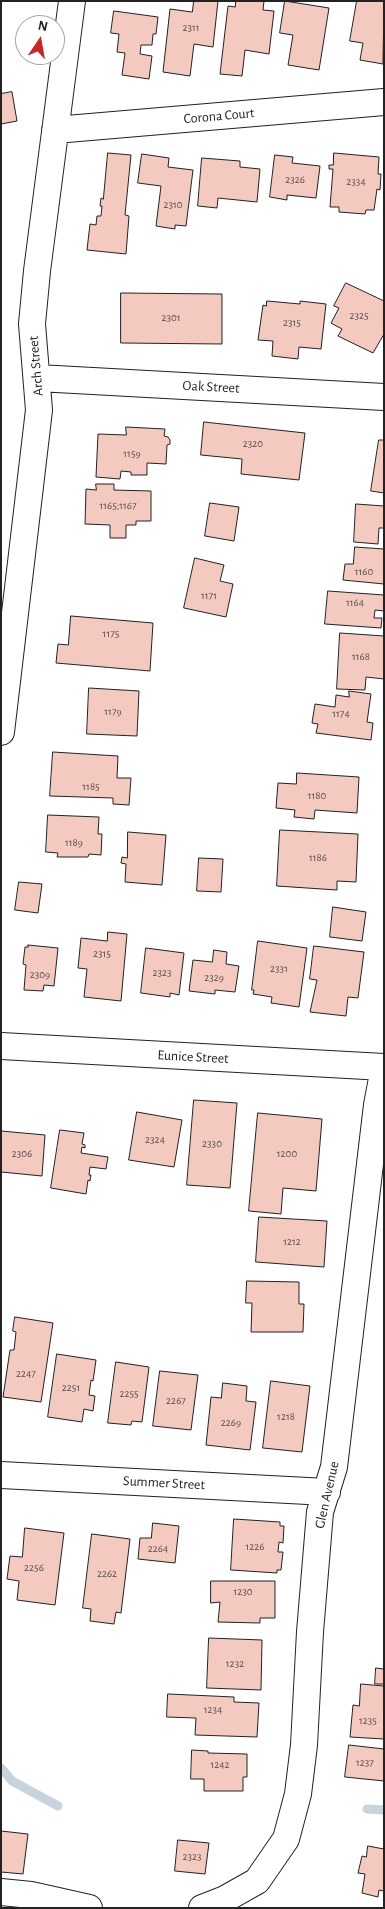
<!DOCTYPE html>
<html>
<head>
<meta charset="utf-8">
<style>
  body { margin:0 }
  #map { position:relative; width:385px; height:1909px; overflow:hidden; background:#fff; font-family:"Alegreya Sans",sans-serif }
  canvas { display:block }
  .frame { position:absolute; inset:0; border:2px solid #222; pointer-events:none }
  .north { position:absolute; left:15px; top:15px; width:50px; height:50px; box-sizing:border-box; background:#fff; border:1px solid #a7a7a7; border-radius:50%; rotate:12deg; font-size:14px; font-weight:700; line-height:20px; text-align:center; color:#222 }
  .north::after { content:''; display:block; margin:auto; width:18px; height:22px; background:#c62828; clip-path:polygon(50% 0,100% 100%,50% 72%,0 100%) }
</style>
</head>
<body>
<div id="map">
<canvas width="385" height="1909"></canvas>
<div class="frame"></div>
<div class="north">N</div>
</div>
<script>
const g = document.querySelector('canvas').getContext('2d');
g.lineJoin = 'round';
function strokePath(path, color, width, dash) { g.strokeStyle = color; g.lineWidth = width; g.lineCap = dash ? 'butt' : 'round'; g.setLineDash(dash || []); g.stroke(path); }
function fillPath(path, color) { g.fillStyle = color; g.fill(path, 'evenodd'); }
function drawText(font, color, halo, rows, align = 'center') {
  g.font = font + ' "Alegreya Sans",sans-serif'; g.lineWidth = 4; g.setLineDash([]); g.textBaseline = 'middle'; g.strokeStyle = halo; g.fillStyle = color; for (const [text, x, y, turn = 0] of rows) {
    g.save(); g.translate(x, y); g.rotate((+turn || 0) * Math.PI / 180); g.textAlign = isNaN(turn) ? turn : align; if (halo) g.strokeText(text, 0, 0); g.fillText(text, 0, 0); g.restore();
  }
}
strokePath(new Path2D(`
  M1,1768L12,1781L58,1806
  M367,1809L384,1810`), '#c7d3dd', 9);
const building = new Path2D(`
  M194,1H218L213,47L194,44L190,76L163,72L170,9L192,12Z
  M236,1H264L263,10L274,11L269,54L245,50L242,76L220,74L228,6L235,7Z
  M285,1L329,8L319,70L288,65L293,35L280,33Z
  M357,1H384L383,64L360,60L363,43L350,41Z
  M114,11L158,17L156,34H153L152,45H141L140,54L152,56L149,79L122,75L125,53L117,52L119,34L111,33Z
  M12,92L17,121L1,124V94Z
  M108,153L131,155L125,215L129,216L126,254L87,250L90,224L96,225L97,216H101L102,206H100L101,198L103,199Z
  M334,153L379,157L378,174H381L380,190L377,189L374,210H366L365,214L339,212V207H330L333,169H329V165H333Z
  M142,154L169,158L168,167L193,170L186,226L175,225V229L156,226L161,186L138,183Z
  M275,155L293,157L292,163L320,166L316,198L287,195V200L270,197Z
  M202,158L240,161V167L260,169L257,202L218,198L217,208L198,206Z
  M346,283L384,301V334L373,353L338,336L342,329L331,323L339,308L334,306Z
  M121,293L222,294V344L121,343Z
  M267,301L300,304V301L326,304L321,349L299,347L298,359L272,356L273,341L258,340L263,305L266,306Z
  M204,422L305,433L299,480L241,474L242,459L201,455Z
  M126,427L165,429L164,436L168,437L170,440V444L167,445L166,464L147,463V475H131V472L121,471L120,479L96,477L98,434L126,435Z
  M379,440H384V493L371,491Z
  M96,484H114V490L151,491V521H136V525H126V538H110V525L85,524L86,489L96,490Z
  M210,503L239,507L234,541L205,536Z
  M356,504L384,506V528H379L378,544L354,542Z
  M355,547L384,549V584L343,580L345,564H353Z
  M195,558L224,565L220,581L233,584L226,617L184,608Z
  M328,591L384,595V611L375,610L374,618H382L381,628L325,624Z
  M71,616L153,623L150,671L56,663L58,644L68,645Z
  M340,633L384,636V679L366,677L365,690L337,689Z
  M89,688L139,691L137,736L87,734Z
  M349,691L371,694L367,722L373,723L371,740L316,733L318,724L312,723L315,704L335,707L336,695L349,697Z
  M53,752L118,756L117,778H131L129,805L113,804V798L50,796Z
  M297,773L359,777L357,813L315,810L314,819L294,817L295,810L276,808L278,783L296,784Z
  M48,815L99,817L98,834H102L101,855L89,854L88,857H57L58,853L46,852Z
  M280,830L358,834L356,882L337,881V890L277,886Z
  M128,832L166,835L162,885L125,882L126,864L121,863L122,857L127,858Z
  M199,858L223,859L221,892L197,891Z
  M19,882L42,884L38,913L15,910Z
  M333,907L366,912L362,941L330,937Z
  M108,932L127,934L121,1001L84,997L87,969L78,968L81,938L107,941Z
  M258,941L307,948L299,1007L271,1003L272,997L253,994L254,990H252Z
  M28,945L58,948L54,986L44,985L43,991L24,990L26,965L23,964L25,947H28Z
  M314,946L364,952L358,998L348,997L346,1016L310,1012L317,980L310,979Z
  M146,948L184,953L179,995L170,993V997L141,993Z
  M214,950L227,952L226,964L239,966L235,992L215,990V994L189,991L193,960L212,962Z
  M194,1100L237,1103L230,1188L187,1185Z
  M137,1112L182,1120L174,1167L129,1160Z
  M258,1113L322,1119L316,1191L283,1188L281,1214L249,1211Z
  M60,1130L84,1133L82,1144L85,1145V1148L82,1147L81,1153L108,1157L106,1169L90,1167L89,1175H91L90,1181L88,1180L86,1194L51,1188Z
  M1,1131L45,1135L42,1176L1,1172Z
  M259,1217L327,1221L324,1267L256,1262Z
  M247,1281L299,1282V1304H304L303,1332H251L252,1303H246Z
  M15,1317L53,1323L41,1402L3,1397L10,1350H14L16,1332L13,1331Z
  M57,1354L96,1360L93,1381L91,1380L89,1395L95,1396L93,1411L84,1409L82,1422L48,1417Z
  M116,1362L149,1367L142,1422L132,1421L131,1425L108,1423Z
  M160,1371L198,1375L191,1430L153,1426Z
  M271,1381L310,1386L302,1452L263,1448Z
  M223,1383L247,1386L246,1401L256,1402L250,1450L206,1445L211,1397L221,1398Z
  M234,1519L280,1522V1526H284L283,1543L279,1542L278,1552H283L281,1570H277V1573L231,1570Z
  M153,1523L179,1526L175,1563L138,1559L140,1538H151Z
  M25,1528L64,1533L55,1605L17,1600L19,1581L7,1579L10,1556L22,1557Z
  M92,1534L130,1539L121,1613L116,1612L114,1624L90,1621L91,1609L83,1608Z
  M211,1581H275V1618H260V1623L218,1622L220,1602L211,1603Z
  M209,1638L262,1640L261,1690L207,1688Z
  M376,1668L384,1669V1684H375Z
  M361,1684L384,1686V1739L350,1737L353,1705L359,1706Z
  M168,1694L234,1697V1702L259,1703L257,1737L195,1735L196,1718L167,1717Z
  M349,1745L384,1749V1781L345,1777Z
  M192,1750L208,1751V1753L247,1754V1777H243V1791H204V1779H191Z
  M1,1831L28,1834L23,1874L1,1872Z
  M178,1840L209,1843L205,1874L175,1871Z
  M368,1846L384,1849V1891L379,1890L378,1897L362,1893L365,1874L358,1873L362,1856L366,1857Z`);
fillPath(building, '#f3c9c0');
strokePath(building, '#222', 1);
const minor = new Path2D(`
  M55,130L384,102
  M38,378L384,397
  M1,732L39,410L32,324L37,271L72,1
  M1,1046L384,1067
  M1,1475L327,1492
  M1,1892L31,1895L89,1908
  M202,1908L225,1899L257,1881L286,1839L298,1794L304,1745L310,1632L320,1512L334,1467L377,1105L384,1068`);
strokePath(minor, '#222', 28);
strokePath(minor, '#fff', 26);
drawText('11px', '#564c4a', null, [
  ["2311",191,28],
  ["2326",295,180],
  ["2334",356,182],
  ["2310",173,205],
  ["2325",359,316],
  ["2301",171,318],
  ["2315",292,323],
  ["2320",253,444],
  ["1159",132,454],
  ["1165;1167",118,506],
  ["1160",364,572],
  ["1171",209,596],
  ["1164",355,603],
  ["1175",111,634],
  ["1168",361,657],
  ["1179",113,712],
  ["1174",341,714],
  ["1185",91,787],
  ["1180",317,796],
  ["1189",74,843],
  ["1186",318,858],
  ["2315",102,954],
  ["2331",279,969],
  ["2323",162,973],
  ["2309",40,975],
  ["2329",214,978],
  ["2324",155,1140],
  ["2330",212,1144],
  ["2306",22,1154],
  ["1200",287,1154],
  ["1212",292,1242],
  ["2247",26,1374],
  ["2251",71,1388],
  ["2255",129,1394],
  ["2267",176,1401],
  ["1218",286,1417],
  ["2269",231,1423],
  ["1226",255,1547],
  ["2264",158,1549],
  ["2256",34,1568],
  ["2262",107,1574],
  ["1230",243,1592],
  ["1232",235,1664],
  ["1234",213,1710],
  ["1235",368,1721],
  ["1237",365,1763],
  ["1242",220,1765],
  ["2323",192,1857]
]);
drawText('14px', '#222', '#fff', [
  ["Corona Court",219,116,-5],
  ["Arch Street",36,366,-95],
  ["Oak Street",211,387,3],
  ["Eunice Street",193,1057,3],
  ["Summer Street",164,1483,3],
  ["Glen Avenue",327,1495,-77]
]);
</script>
</body>
</html>
